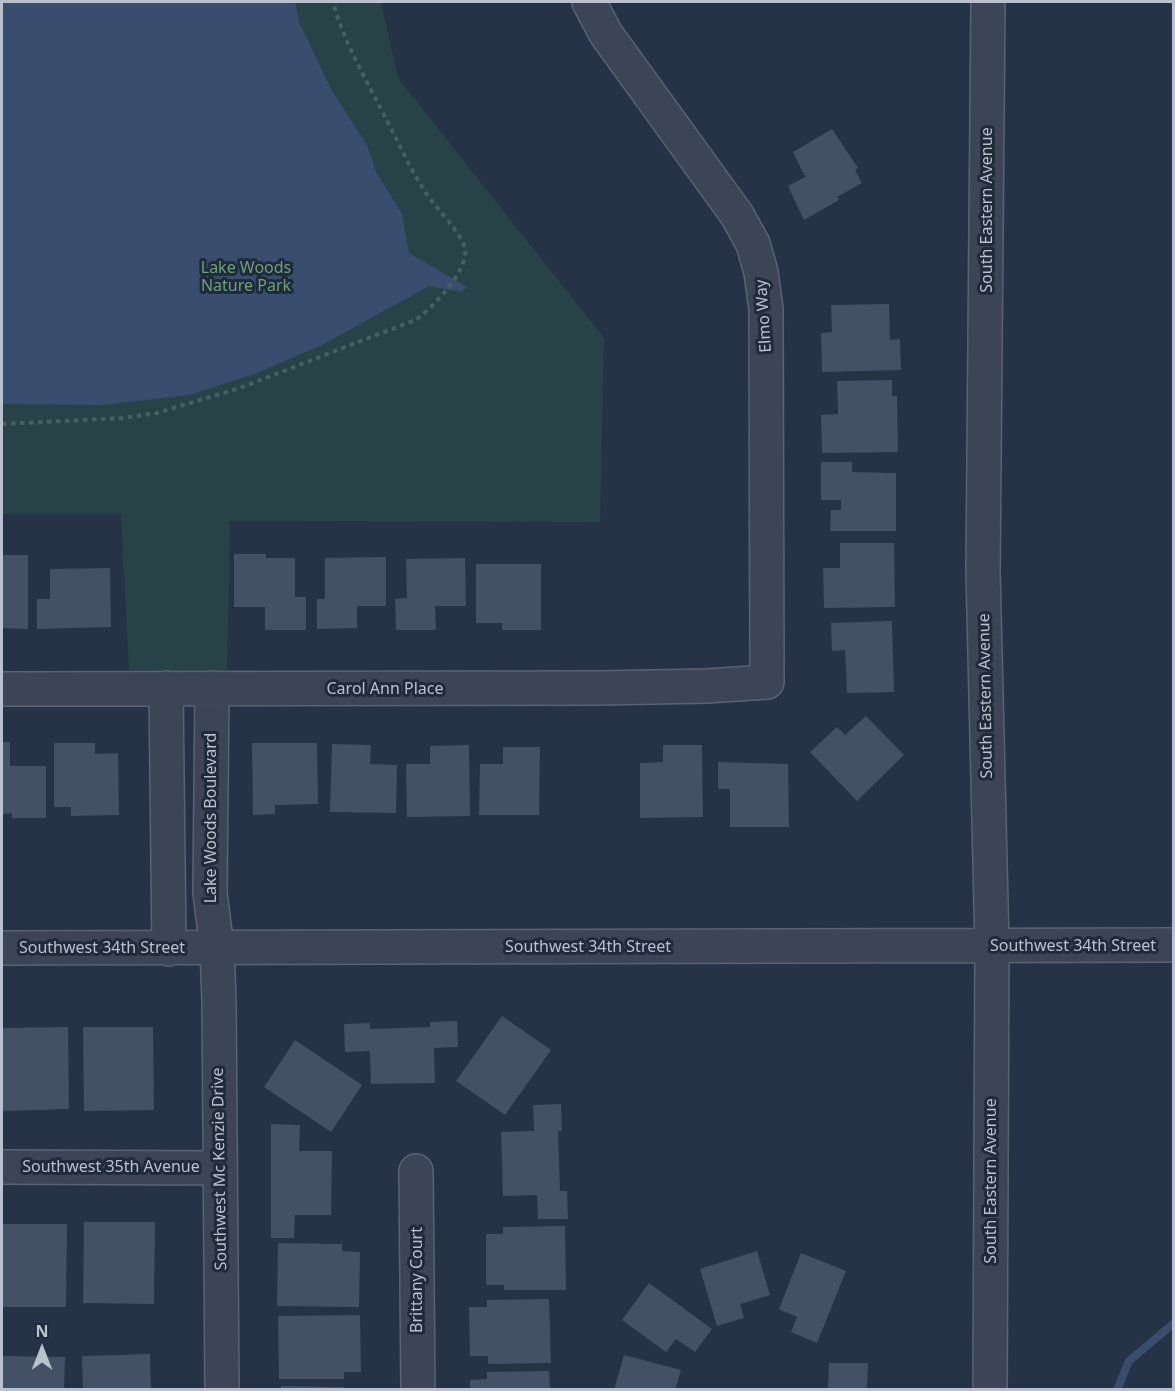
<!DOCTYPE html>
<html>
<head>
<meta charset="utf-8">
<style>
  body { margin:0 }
  #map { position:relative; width:1175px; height:1391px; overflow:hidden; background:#263346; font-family:"Noto Sans",sans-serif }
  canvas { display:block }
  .frame { position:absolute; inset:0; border:3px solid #b9c1ce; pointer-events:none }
  .north { position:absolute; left:12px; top:1319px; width:60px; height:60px; -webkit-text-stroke:4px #1f2a3b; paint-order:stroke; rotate:0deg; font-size:16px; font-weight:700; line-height:24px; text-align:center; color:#b9c1ce }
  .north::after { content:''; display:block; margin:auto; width:21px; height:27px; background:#b9c1ce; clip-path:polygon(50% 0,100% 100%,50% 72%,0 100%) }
</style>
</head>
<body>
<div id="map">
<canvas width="1175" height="1391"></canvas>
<div class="frame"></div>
<div class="north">N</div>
</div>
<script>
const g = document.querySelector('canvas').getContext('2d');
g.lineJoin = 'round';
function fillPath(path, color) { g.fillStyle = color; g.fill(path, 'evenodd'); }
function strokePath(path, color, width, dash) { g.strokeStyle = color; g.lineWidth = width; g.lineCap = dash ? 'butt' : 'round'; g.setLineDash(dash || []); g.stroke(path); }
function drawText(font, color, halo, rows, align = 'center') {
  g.font = font + ' "Noto Sans",sans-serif'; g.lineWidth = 6; g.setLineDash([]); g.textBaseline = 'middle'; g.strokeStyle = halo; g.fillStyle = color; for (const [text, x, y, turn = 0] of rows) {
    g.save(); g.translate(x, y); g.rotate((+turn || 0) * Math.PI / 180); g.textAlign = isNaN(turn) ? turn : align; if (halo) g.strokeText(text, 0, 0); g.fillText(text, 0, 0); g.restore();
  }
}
fillPath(new Path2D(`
  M2,2H381L398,78L604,338L600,522L230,521L227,673L129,670L121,514H2Z`), '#284347');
fillPath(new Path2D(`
  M2,2H295L299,22L332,91L367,145L376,172L402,214L409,253L467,287L461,292L429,286L322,345L257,373L189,395L102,405L2,404Z`), '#394d6e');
strokePath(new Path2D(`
  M1117,1390L1129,1361L1174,1323`), '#394d6e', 8);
fillPath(new Path2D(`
  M832,129L858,168L855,170L862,183L837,197L839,200L804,220L788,186L807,176L804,175L793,152Z
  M889,304L890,340L900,339L901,370L822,372L821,333L832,332L831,305Z
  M892,380V396H897L898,452L822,453L821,415L838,414L837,381Z
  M821,462H852V472L896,473V531H830L831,510H841V500H821Z
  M840,543H894L895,607L824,608L823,568H840Z
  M234,554H266V558H295V597H306V630H265V607H234Z
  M2,555H28V629L2,628Z
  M386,557V606H357V628L317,629V599H325V558Z
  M465,558L466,606H435L436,630H396L395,599L407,598L406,559Z
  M476,564H541V630H502V623H476Z
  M110,568L111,627L37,629V599H50V569Z
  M892,621L894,692L847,693L845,650L832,651L831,623Z
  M866,716L904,755L857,801L810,752L837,727L845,735Z
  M2,742H10V766H46V818H12V813L2,814Z
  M54,743H95V754L118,753L119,815L71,816V807H54Z
  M252,743H317L318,804L275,805V814L253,815Z
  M332,744L371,745L370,764L397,765L396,813L330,812Z
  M469,745L470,816L407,817L406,764H430V746Z
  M663,745H702L703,817L640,818V763L663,762Z
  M503,747H540L539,815H479L480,764H503Z
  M718,762L788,764L789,827H730V789H718Z
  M502,1016L551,1050L505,1115L456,1081Z
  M457,1021L458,1047L434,1048L435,1083L371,1084L370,1051L345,1052L344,1024L370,1023V1029L430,1027V1022Z
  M68,1027L69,1109L2,1111V1028Z
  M83,1027H153L154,1110L84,1111Z
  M295,1040L362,1085L331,1132L264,1087Z
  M561,1104L562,1131H558L560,1191H567L568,1219H538L537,1195L503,1196L501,1132L534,1131L533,1105Z
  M271,1124L300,1125L299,1151H332L331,1215H295L294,1238H271Z
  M84,1222H155L154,1304L83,1303Z
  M2,1224H67L66,1307H2Z
  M565,1226L566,1290H504V1285H486V1234H503V1227Z
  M278,1243L342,1244V1251L360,1252L359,1307L277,1306Z
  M757,1251L770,1295L740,1304L744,1318L717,1326L700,1269Z
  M801,1253L846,1271L817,1343L791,1332L797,1317L779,1309Z
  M649,1283L712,1329L695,1352L676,1339L666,1352L622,1320Z
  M549,1299L551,1363L488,1364V1356H470L469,1307H487V1300Z
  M360,1315L361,1372H344V1379H279L278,1316Z
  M150,1354L151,1390H83L82,1356Z
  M624,1355L681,1370L675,1390H614Z
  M2,1356L65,1357L64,1390H2Z
  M829,1363H868L867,1390H828Z
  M549,1371L550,1390H470V1380L487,1379V1372Z
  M281,1386L344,1387V1390H281Z`), '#435066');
const minor = new Path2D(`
  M988,2L983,571L992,946L990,1390
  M166,688L169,949
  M212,688L210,893L217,948L219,1002L222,1390
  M2,689L599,688L707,686L767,682L766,309L761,272L753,244L737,215L606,34L589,2
  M2,948L1174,945
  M2,1167L220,1168
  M416,1171L418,1390`);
strokePath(minor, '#596372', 36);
strokePath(new Path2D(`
  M2,424L123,418L157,413L240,388L415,320C432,309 469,270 465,249C463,234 433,205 424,190C408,165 397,139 383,113C364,76 344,42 333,2`), '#475f62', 4, [4.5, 4.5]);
strokePath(minor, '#3b4555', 33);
drawText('16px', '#b9c1ce', '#1f2a3b', [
  ["South Eastern Avenue",987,210,-90],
  ["Elmo Way",764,316,-94],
  ["Carol Ann Place",385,689],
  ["South Eastern Avenue",986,696,-91],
  ["Lake Woods Boulevard",211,818,-90],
  ["Southwest 34th Street",1073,946],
  ["Southwest 34th Street",588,947],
  ["Southwest 34th Street",102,948],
  ["Southwest 35th Avenue",111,1167],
  ["Southwest Mc Kenzie Drive",220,1169,-91],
  ["South Eastern Avenue",991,1181,-90],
  ["Brittany Court",417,1280,-90]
]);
drawText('16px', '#6ea17b', '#1f2a3b', [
  ["Lake Woods",246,268],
  ["Nature Park",246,286]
]);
</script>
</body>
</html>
